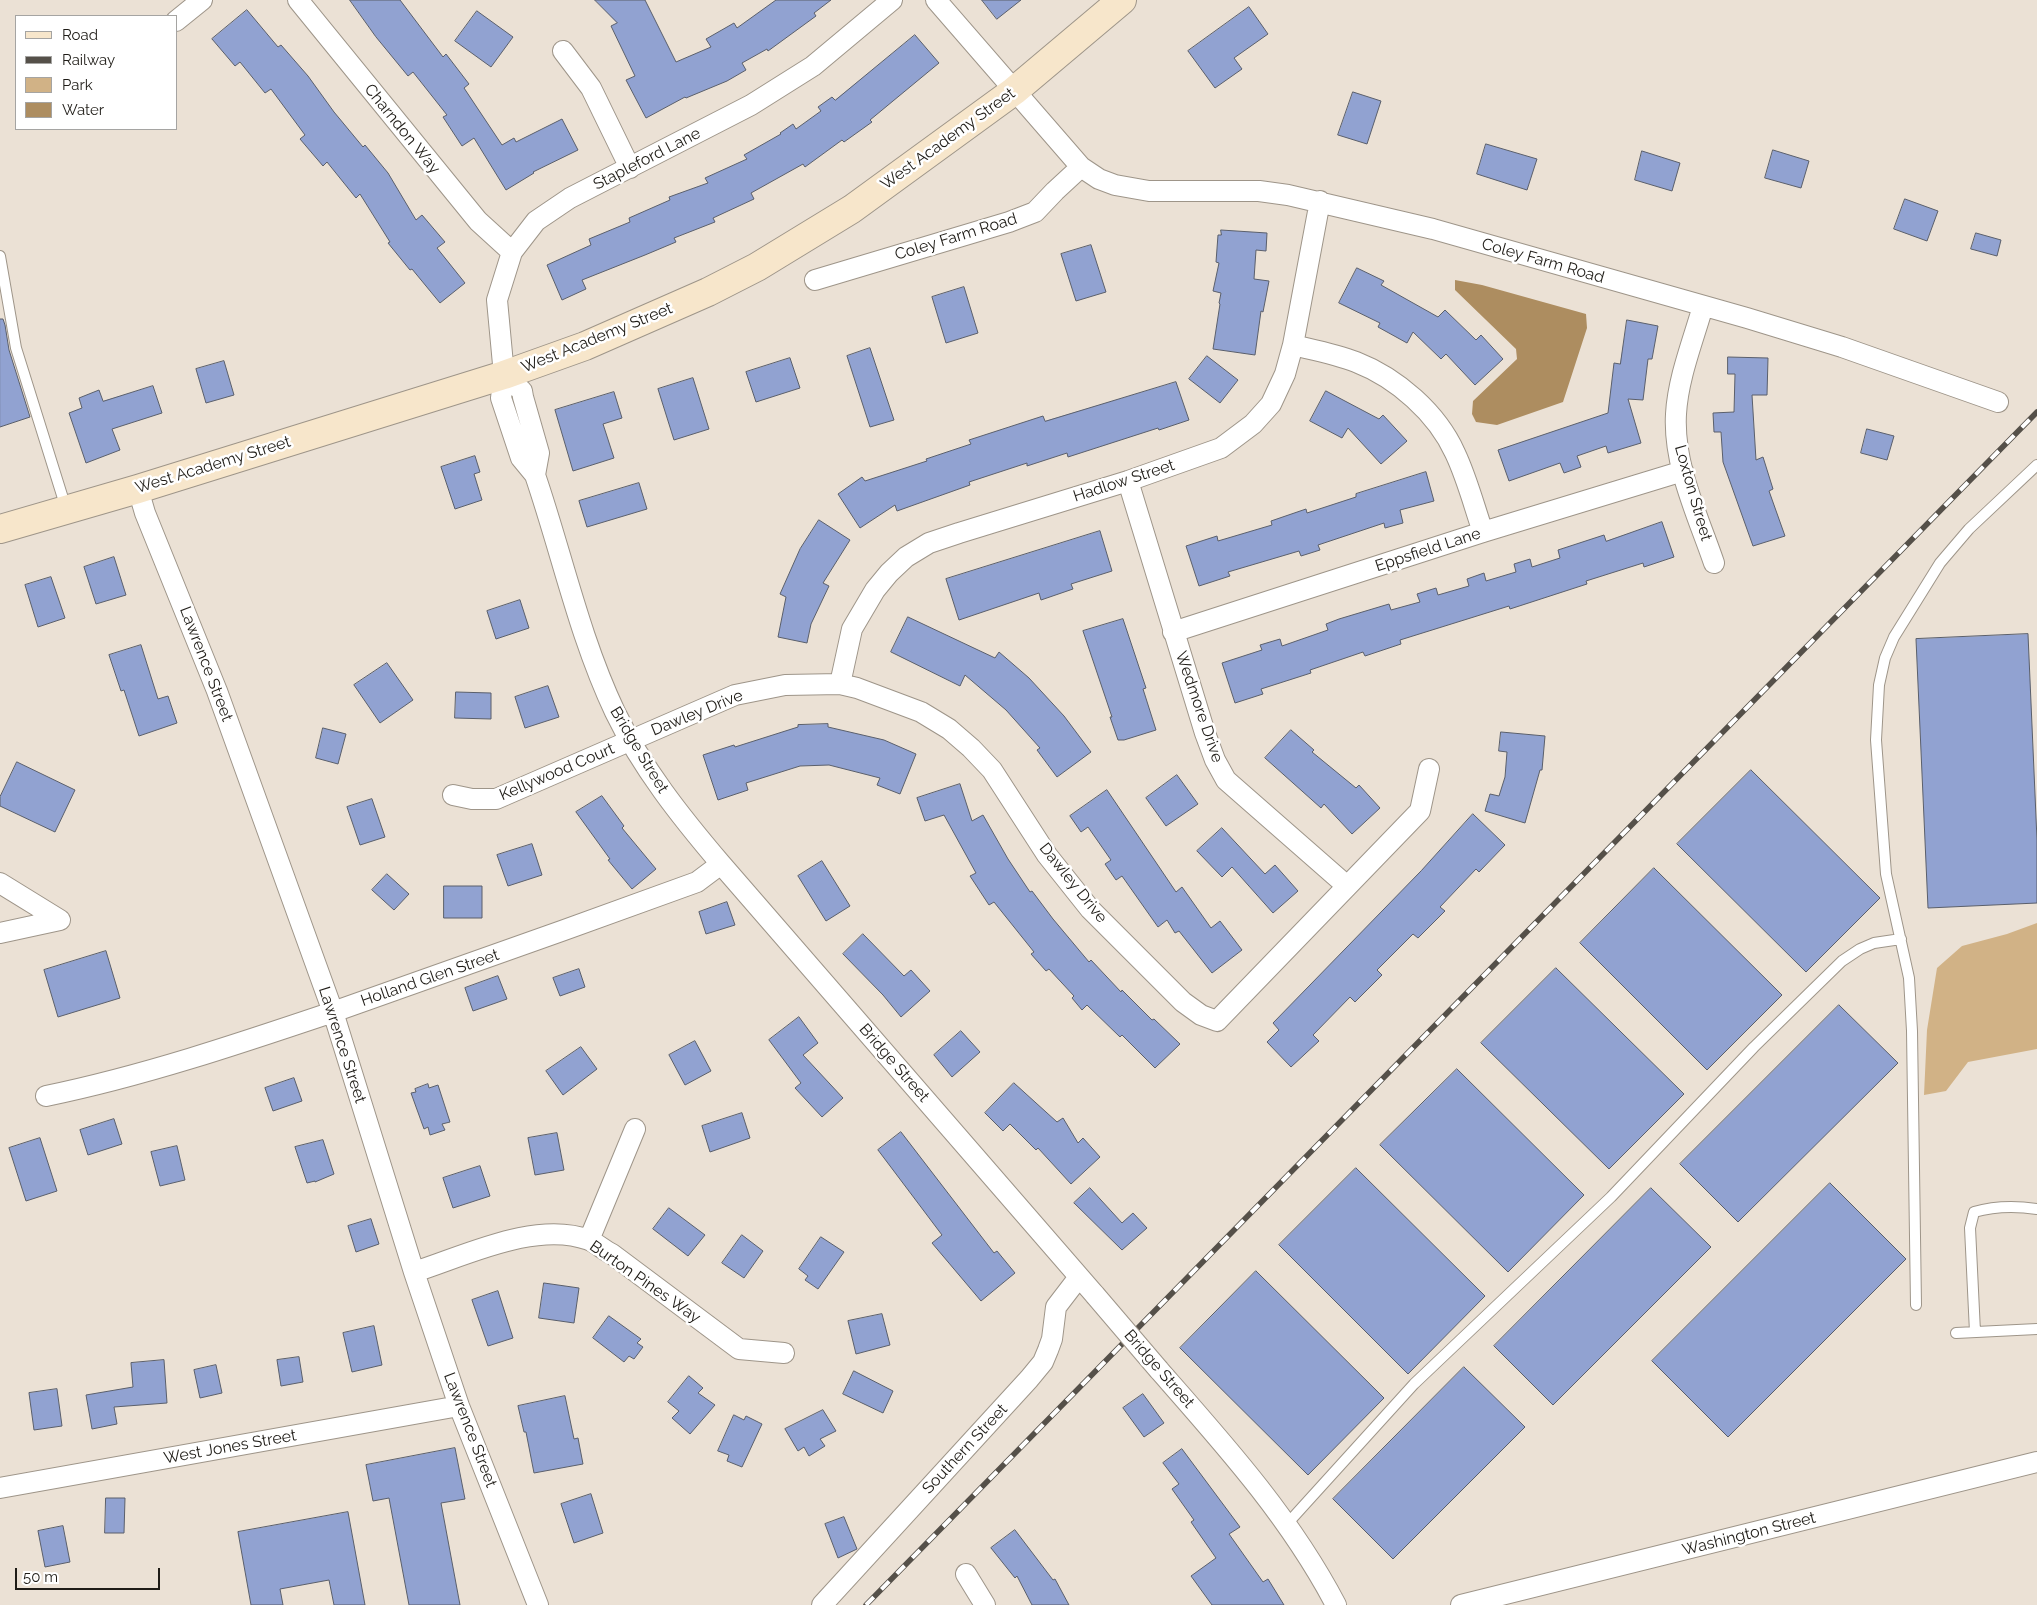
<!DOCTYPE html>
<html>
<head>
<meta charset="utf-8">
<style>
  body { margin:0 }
  #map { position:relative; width:2037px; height:1605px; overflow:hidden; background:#ebe1d5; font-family:Raleway,sans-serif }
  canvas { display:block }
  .legend { position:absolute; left:15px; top:15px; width:162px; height:115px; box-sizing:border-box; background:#fff; border:1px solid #a5a4a2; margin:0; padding:6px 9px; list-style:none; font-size:15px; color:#1f1c17 }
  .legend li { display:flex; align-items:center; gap:10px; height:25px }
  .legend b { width:25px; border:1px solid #a5a4a2 }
  .scale { position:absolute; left:15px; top:1568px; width:145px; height:22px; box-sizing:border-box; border:2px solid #1f1c17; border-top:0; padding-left:6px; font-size:15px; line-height:18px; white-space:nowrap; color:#1f1c17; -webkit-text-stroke:4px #fff; paint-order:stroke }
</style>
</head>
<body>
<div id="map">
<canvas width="2037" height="1605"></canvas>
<ul class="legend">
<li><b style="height:6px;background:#f7e6cb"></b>Road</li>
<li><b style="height:6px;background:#555049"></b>Railway</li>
<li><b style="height:14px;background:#d1b286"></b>Park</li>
<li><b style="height:14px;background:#ad8d60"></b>Water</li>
</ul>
<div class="scale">50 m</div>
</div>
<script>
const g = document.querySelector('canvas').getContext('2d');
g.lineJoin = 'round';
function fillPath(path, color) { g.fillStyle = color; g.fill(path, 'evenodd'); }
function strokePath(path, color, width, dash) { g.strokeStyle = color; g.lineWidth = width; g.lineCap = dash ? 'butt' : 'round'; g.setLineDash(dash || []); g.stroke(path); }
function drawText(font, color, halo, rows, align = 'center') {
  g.font = font + ' Raleway,sans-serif'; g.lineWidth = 5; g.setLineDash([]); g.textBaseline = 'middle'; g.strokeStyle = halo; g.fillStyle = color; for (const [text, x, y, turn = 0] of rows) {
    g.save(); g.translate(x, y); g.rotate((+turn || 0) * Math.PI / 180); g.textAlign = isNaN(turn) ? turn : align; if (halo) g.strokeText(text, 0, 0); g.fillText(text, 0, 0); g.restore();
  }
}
fillPath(new Path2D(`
  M2037,923V1049L1968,1062L1946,1091L1924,1095L1927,1030L1937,968L1962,946L2007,934Z`), '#d1b286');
fillPath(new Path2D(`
  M1455,280L1482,285L1586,314L1587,328L1563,402L1497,425L1476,422L1472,414L1473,401L1517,359L1516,349L1455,290Z`), '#ad8d60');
const building = new Path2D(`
  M350,0H400L443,57L446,54L469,84L464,88L502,145L514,138L516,142L562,119L578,150L533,172L534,173L506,190L474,138L462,146L443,117L447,115L413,72L408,76L376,37Z
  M595,0H645L676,62L711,47L706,39L734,23L737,28L776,0H831L814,13L816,16L768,51L767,49L742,63L746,70L727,81L686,98L685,97L646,118L626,80L635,76L611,26L617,23Z
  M982,0H1021L997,19Z
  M1249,7L1268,34L1234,58L1242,69L1215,88L1188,51Z
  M247,10L278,47L281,45L308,76L334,112L363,147L365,145L388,173L416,220L422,215L445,242L437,248L465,283L440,303L412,269L410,270L388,243L390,242L360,194L356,198L327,162L323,166L300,139L305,135L271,89L265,93L240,62L235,66L212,39Z
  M477,11L513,37L491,67L455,41Z
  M915,35L939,63L870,120L872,122L844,142L842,140L805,167L803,164L751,193L754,199L713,218L715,222L674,238L676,242L645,255L582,280L586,289L562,300L547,265L591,245L589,239L630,222L629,218L670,200L669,197L708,183L705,178L747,159L744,155L781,134L780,133L793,124L796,129L821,111L818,107L832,97L835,100Z
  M1353,92L1381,101L1367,144L1338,135Z
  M1486,144L1537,159L1527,190L1477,174Z
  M1773,150L1809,161L1801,188L1765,178Z
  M1642,151L1680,163L1672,191L1635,180Z
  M1905,199L1938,211L1927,241L1894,229Z
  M1221,230L1267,233L1266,251L1256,250L1254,279L1269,281L1263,312L1261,311L1255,355L1213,349L1220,304L1219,303L1221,293L1213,291L1219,263L1216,262L1218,235H1221Z
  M1976,233L2001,240L1997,256L1971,249Z
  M1091,245L1106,292L1076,301L1061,254Z
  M1357,268L1384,281L1381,285L1438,317L1445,310L1476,340L1481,335L1503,359L1475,385L1446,354L1441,359L1413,332L1407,343L1378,327L1380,323L1339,303Z
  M964,287L978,333L946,343L932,297Z
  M0,319H3L5,325L9,350L30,417L0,427Z
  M1627,320L1658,326L1652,359H1648L1643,400L1628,399L1641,443L1608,453L1606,446L1577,456L1581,467L1564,473L1560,463L1509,481L1498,450L1608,413L1614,363L1620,364Z
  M870,348L894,420L870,427L847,356Z
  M1207,356L1238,380L1220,403L1189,379Z
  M1728,357L1768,358L1767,395H1752L1756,460L1763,457L1773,489L1769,491L1785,536L1753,546L1723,462L1721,432H1714L1713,413L1734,412L1735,374H1728Z
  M790,358L800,388L756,402L746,372Z
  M224,361L234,395L206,403L196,369Z
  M693,378L709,429L674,440L658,389Z
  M1176,382L1189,420L1159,430L1158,428L1068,457L1067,453L1027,466V463L969,482L970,485L897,511L895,505L860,528L838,494L862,477L865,481L927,461L926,459L971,444L969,440L1043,416L1045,421Z
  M153,386L162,413L112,429L120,450L86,463L69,413L82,408L79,398L99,390L103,401Z
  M1326,391L1379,419L1383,415L1407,441L1381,464L1348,428L1342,438L1310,421Z
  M614,392L622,418L603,424L614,458L573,471L555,410Z
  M1867,429L1894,436L1887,460L1861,453Z
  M475,456L480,472L474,474L482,500L455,509L441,467Z
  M1426,472L1434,501L1400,510L1403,523L1385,528L1384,523L1318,545L1320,550L1301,556L1299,551L1228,572L1230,576L1199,586L1186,546L1217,536L1218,541L1272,525L1271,521L1306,509L1307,513L1356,497V494Z
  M639,483L647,509L587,527L579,501Z
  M819,520L850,540L823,583L829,586L811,624L807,643L778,637L786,597L780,594L800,549Z
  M1662,522L1674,557L1644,567L1643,563L1586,581L1587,584L1510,609L1509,606L1400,640L1401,644L1365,656L1363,652L1310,670L1311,673L1261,689L1263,694L1235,703L1222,663L1262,650L1260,645L1280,639L1282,646L1328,630L1326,624L1339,619L1389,604L1391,610L1420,602L1417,594L1436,588L1438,595L1469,586L1467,579L1484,573L1486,581L1516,572L1514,564L1530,559L1532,567L1560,558L1558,550L1604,535L1606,541Z
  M1100,531L1112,571L1071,584L1073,589L1041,600L1039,593L959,620L946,579Z
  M114,557L126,595L96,604L84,567Z
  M51,577L65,618L38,627L25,585Z
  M520,600L529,628L496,639L487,611Z
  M908,617L995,658L999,652L1029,678L1064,716L1091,752L1057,777L1037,750L1040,748L1006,710L965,675L960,686L891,652Z
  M1123,619L1146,688L1143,689L1156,730L1124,740H1118L1110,717H1112L1083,631Z
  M2028,634L2037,840V903L1928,908L1916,639Z
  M141,645L158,699L168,696L177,723L139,736L124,690L121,691L109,655Z
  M387,663L413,700L380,723L354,685Z
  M548,686L559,717L525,728L515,697Z
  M456,692L491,693V719L455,718Z
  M828,724V727L884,740L916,754L900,794L877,785L880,778L829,765L800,766L746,783L748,790L718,800L703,755L734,745L735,747L798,727V725Z
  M323,728L346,734L338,764L316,758Z
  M1291,730L1314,750L1312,752L1356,788L1359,785L1380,808L1352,834L1324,804L1321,808L1265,758Z
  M1501,732L1545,736L1542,770H1540L1525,823L1485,811L1490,794L1499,796L1505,777L1507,752L1499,751Z
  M17,762L75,790L55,832L0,806V797Z
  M1751,770L1880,898L1806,972L1677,844Z
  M1177,775L1198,804L1166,826L1146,798Z
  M960,784L972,821L983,815L1008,859L1030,892L1032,891L1053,919L1089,962L1091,960L1121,992L1122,990L1152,1020L1154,1019L1180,1044L1155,1068L1122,1035L1120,1037L1087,1005L1082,1010L1072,998L1074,996L1049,969L1046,971L1031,954L1034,952L994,902L989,905L970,876L976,873L944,815L925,821L917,798Z
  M1107,790L1176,892L1182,887L1211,928L1220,921L1242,950L1212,973L1179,931L1175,933L1167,920L1158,927L1122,876L1116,880L1105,864L1111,860L1088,827L1081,832L1070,816Z
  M602,796L624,826L622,828L656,869L632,889L608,860L610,859L576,812Z
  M372,799L385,837L360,845L347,807Z
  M1473,814L1505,845L1479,872L1476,869L1440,907L1445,911L1418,938L1413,934L1377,970L1382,975L1355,1002L1350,997L1313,1035L1319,1041L1291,1067L1267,1042L1279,1030L1273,1023L1421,871Z
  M1222,828L1265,874L1275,865L1298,891L1273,913L1232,867L1222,877L1197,851Z
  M532,844L542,875L508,886L497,855Z
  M822,861L850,906L826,921L798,876Z
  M1654,868L1782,995L1707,1070L1580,943Z
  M387,874L409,894L394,910L372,890Z
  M444,886H482V918H444Z
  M727,902L735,925L706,934L699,912Z
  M863,934L904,976L911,970L930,991L901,1017L883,995L843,954Z
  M106,951L120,998L58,1017L44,970Z
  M1556,968L1684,1094L1609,1169L1481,1043Z
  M579,969L585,987L560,996L553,978Z
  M498,976L507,999L473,1011L465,988Z
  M1839,1005L1898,1063L1738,1222L1680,1164Z
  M799,1017L818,1043L803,1055L843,1098L822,1117L795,1088L801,1083L769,1040Z
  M961,1031L980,1052L952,1077L934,1055Z
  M695,1041L711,1071L685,1085L669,1055Z
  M581,1047L597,1069L563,1095L546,1071Z
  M1457,1069L1584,1195L1508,1272L1380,1145Z
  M294,1078L302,1101L273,1111L265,1088Z
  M1014,1083L1057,1122L1063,1118L1078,1143L1083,1138L1100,1157L1071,1184L1038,1148L1036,1150L1010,1124L1003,1131L985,1113Z
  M428,1084L429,1088L438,1085L450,1122L442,1124L445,1130L430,1135L428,1127L424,1129L411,1093L416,1092L415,1089Z
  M742,1113L750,1138L710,1152L702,1126Z
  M114,1119L122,1144L88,1155L80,1130Z
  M901,1132L994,1253L997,1251L1015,1273L981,1301L932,1243L942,1235L878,1150Z
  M557,1133L564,1170L535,1175L528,1138Z
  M40,1138L57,1191L26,1201L9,1148Z
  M323,1140L334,1174L315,1182V1181L307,1183L295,1147Z
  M177,1146L185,1180L160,1186L151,1152Z
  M480,1166L490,1196L453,1208L443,1178Z
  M1356,1168L1485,1296L1408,1374L1279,1245Z
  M1830,1183L1906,1259L1728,1437L1652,1361Z
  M1090,1188L1122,1223L1133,1213L1147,1228L1122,1250L1074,1203Z
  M1651,1188L1711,1247L1553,1405L1494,1346Z
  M669,1208L705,1235L688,1256L653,1229Z
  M371,1219L379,1244L356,1252L348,1226Z
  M742,1235L763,1251L744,1278L722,1263Z
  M821,1237L844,1252L818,1289L805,1280L808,1276L799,1269Z
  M1256,1271L1384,1398L1308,1475L1180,1348Z
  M544,1283L579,1288L574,1323L539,1318Z
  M498,1291L513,1338L488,1346L472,1300Z
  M882,1314L890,1345L856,1354L848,1321Z
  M609,1316L641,1339L637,1343L643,1347L634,1359L629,1356L624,1362L593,1338Z
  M374,1326L382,1365L352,1372L343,1333Z
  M299,1357L303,1382L281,1386L277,1360Z
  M164,1360L167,1403L114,1407L117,1424L92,1429L86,1395L133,1387L131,1363Z
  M216,1365L222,1393L200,1398L194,1370Z
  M1464,1367L1525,1427L1393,1559L1333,1499Z
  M854,1371L893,1391L883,1413L843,1394Z
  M689,1376L703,1388L698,1393L715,1405L690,1434L672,1418L679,1411L668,1402Z
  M57,1389L62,1426L34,1430L29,1393Z
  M1143,1394L1164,1423L1144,1437L1123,1408Z
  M565,1396L574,1439L578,1438L583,1464L534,1473L526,1432H524L518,1406Z
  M823,1410L836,1431L820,1439L825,1446L809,1456L804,1447L798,1451L785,1429Z
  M734,1415L744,1420L746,1416L762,1424L742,1467L727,1461L729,1455L718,1451Z
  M455,1448L465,1499L441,1503L460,1605H409L389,1498L373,1501L366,1465Z
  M1182,1449L1240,1527L1229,1534L1263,1582L1268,1579L1284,1605H1212L1191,1576L1216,1558L1191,1522L1194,1520L1172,1489L1179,1484L1163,1463Z
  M591,1494L603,1533L574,1543L561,1504Z
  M106,1498H125L124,1533H105Z
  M348,1512L365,1605H334L329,1580L280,1589L283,1605H251L238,1532Z
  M844,1517L857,1549L838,1558L825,1524Z
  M63,1526L70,1562L45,1567L38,1531Z
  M1015,1530L1053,1580L1055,1579L1069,1605H1032L1017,1576L1015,1578L991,1548Z`);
fillPath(building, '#91a2d1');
strokePath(building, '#5a5f6b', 1);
const lane = new Path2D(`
  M0,256L16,348L66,508
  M1916,1305L1912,1031L1909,978L1886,874L1876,740L1879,685L1885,658L1894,637L1940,563L1969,529L2037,465
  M1975,1332L1970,1228L1974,1212C1995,1206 2016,1206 2037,1209
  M1956,1333L2037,1329
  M1287,1524L1414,1384L1611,1197L1754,1047L1842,961L1860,949L1874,943L1901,939`);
const street = new Path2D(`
  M298,0L478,221L512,252
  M892,0L813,66L751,105L570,198L536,221L512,252L497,300L504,375L501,398L521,458L535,475C562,554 579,636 615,712C642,768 681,817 721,864L1095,1295
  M936,0L1081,167L1099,179L1115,185L1149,191H1259L1288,195L1433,229L1747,318L1842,347L1998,402
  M176,21L202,0
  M563,51L591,88L630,168
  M815,280L1009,222L1035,212L1055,191L1081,167
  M1703,306C1693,341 1678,378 1676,414C1673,465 1698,516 1714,563
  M1293,345C1314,350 1336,354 1356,362C1397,378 1437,413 1455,453C1467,478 1474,506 1483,532
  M504,375L522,391L523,397L539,453L535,475
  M1128,481L1205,733L1215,760L1226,780L1347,886
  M138,489L145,513L217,691L333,1012L414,1272L459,1406L538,1605
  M1173,632L1483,532L1683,471
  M840,684L852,629L875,590L889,573L906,557L929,543L959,533L1128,481L1221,448L1253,424L1271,404L1285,374L1293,345L1320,201
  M453,795L472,799H496L735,695L785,685L840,684L857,688L921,712L949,729L971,748L992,770L1047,855L1090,909L1183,1002L1201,1015L1217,1021L1420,811L1429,769
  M0,883L60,920L0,933
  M46,1096C143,1076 238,1044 333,1012C454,970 576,926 697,882L721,864
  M589,1240L635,1129
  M414,1272C465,1256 536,1220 589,1240C596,1243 604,1250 612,1254L739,1349L784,1353
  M1159,1370C1224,1444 1290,1517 1336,1605
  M0,1488L459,1406
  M966,1574L985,1605
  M822,1605L1029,1379L1043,1362L1048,1350L1052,1339L1056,1307L1079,1277
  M1461,1605L2037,1462`);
const secondary = new Path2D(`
  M0,529L138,489L504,375L585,346L708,292L757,267L852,209L1014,91L1122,0`);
strokePath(lane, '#9e9589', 12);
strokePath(street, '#9e9589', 22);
strokePath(secondary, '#9e9589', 30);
strokePath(lane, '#fff', 10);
strokePath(street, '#fff', 20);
strokePath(secondary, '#f7e6cb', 28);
const rail = new Path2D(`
  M866,1605L2037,412`);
strokePath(rail, '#555049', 5.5);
strokePath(rail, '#fff', 4, [11]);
const streetBridge = new Path2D(`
  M1095,1295L1159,1370`);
strokePath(streetBridge, '#9e9589', 22, []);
strokePath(streetBridge, '#fff', 20);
drawText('16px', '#1f1c17', '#fff', [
  ["Charndon Way",402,129,51],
  ["West Academy Street",948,139,-36],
  ["Stapleford Lane",647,159,-27],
  ["Coley Farm Road",956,237,-17],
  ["Coley Farm Road",1543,261,16],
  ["West Academy Street",597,338,-22],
  ["West Academy Street",213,465,-17],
  ["Hadlow Street",1124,481,-18],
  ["Loxton Street",1693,493,74],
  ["Eppsfield Lane",1428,550,-18],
  ["Lawrence Street",206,664,69],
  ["Wedmore Drive",1199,707,71],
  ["Dawley Drive",697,713,-22],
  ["Bridge Street",639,750,59],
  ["Kellywood Court",557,772,-23],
  ["Dawley Drive",1073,883,51],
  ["Holland Glen Street",430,978,-19],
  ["Lawrence Street",342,1045,72],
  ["Bridge Street",894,1063,49],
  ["Burton Pines Way",645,1282,35],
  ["Bridge Street",1159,1369,49],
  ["Lawrence Street",470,1430,69],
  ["West Jones Street",230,1447,-10],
  ["Southern Street",965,1449,-47],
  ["Washington Street",1749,1534,-14]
]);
</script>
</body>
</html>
